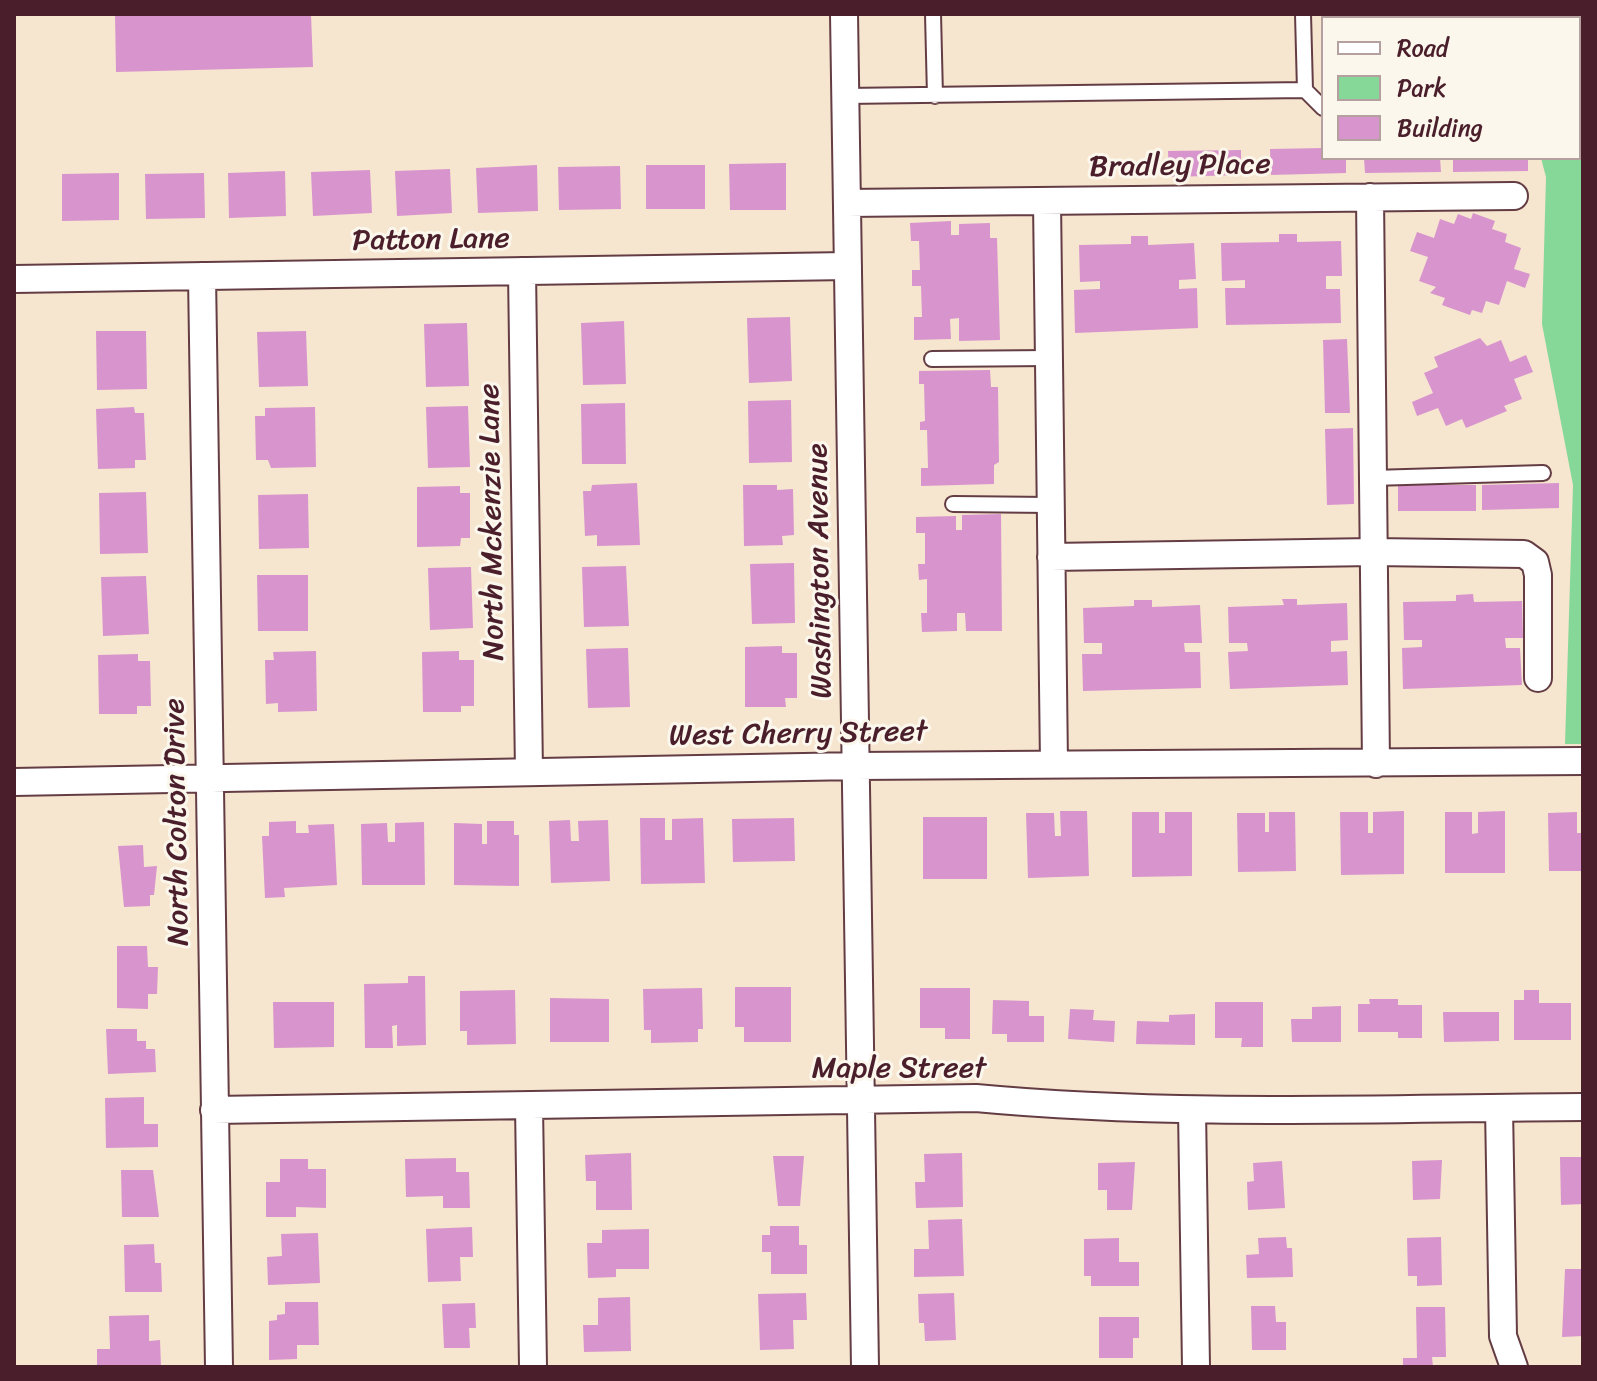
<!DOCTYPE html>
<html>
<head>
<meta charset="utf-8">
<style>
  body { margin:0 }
  #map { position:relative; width:1597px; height:1381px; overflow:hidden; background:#f6e5cf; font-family:Sriracha,sans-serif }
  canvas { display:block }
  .frame { position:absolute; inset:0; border:16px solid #4a1f2b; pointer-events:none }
  .legend { position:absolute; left:1321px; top:16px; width:260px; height:144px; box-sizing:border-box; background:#fbf7ec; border:2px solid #b4a19f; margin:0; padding:10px 14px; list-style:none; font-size:24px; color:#4a1f2b }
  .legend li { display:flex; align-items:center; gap:16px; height:40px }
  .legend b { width:40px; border:2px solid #b4a19f }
</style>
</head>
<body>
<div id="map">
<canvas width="1597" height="1381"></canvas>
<div class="frame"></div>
<ul class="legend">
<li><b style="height:10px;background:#fff"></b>Road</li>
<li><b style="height:22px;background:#86d899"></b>Park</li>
<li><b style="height:22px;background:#d895cd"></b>Building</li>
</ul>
</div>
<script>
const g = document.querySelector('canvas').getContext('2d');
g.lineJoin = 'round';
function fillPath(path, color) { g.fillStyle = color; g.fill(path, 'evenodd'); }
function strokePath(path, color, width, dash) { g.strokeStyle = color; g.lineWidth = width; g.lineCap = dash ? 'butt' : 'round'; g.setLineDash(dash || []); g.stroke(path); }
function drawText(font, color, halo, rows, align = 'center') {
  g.font = font + ' Sriracha,sans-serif'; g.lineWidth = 6; g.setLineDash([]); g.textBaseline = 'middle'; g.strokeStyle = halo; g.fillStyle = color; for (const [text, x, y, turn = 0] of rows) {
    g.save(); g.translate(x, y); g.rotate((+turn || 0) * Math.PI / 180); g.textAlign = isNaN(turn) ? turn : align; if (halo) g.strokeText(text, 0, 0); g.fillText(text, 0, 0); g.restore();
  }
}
fillPath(new Path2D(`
  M1527,14H1583V744H1565L1573,485L1542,324L1546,177L1541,158H1579V18H1527Z`), '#86d899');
fillPath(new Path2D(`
  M115,14H311L313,67L116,72Z
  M1343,14H1494V18H1343Z
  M1323,148V158H1346V173L1271,175L1270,149Z
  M1241,150V175L1169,177L1168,151Z
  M1364,158H1440L1441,172L1365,173Z
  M1453,158H1528V171L1453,172Z
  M786,163V210H730L729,164Z
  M537,165L538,211L478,213L476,168Z
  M646,165H705V209H646Z
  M620,166L621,209L559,210L558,167Z
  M450,169L452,213L397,216L395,171Z
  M370,170L372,213L313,216L311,172Z
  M285,171L286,216L229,218L228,173Z
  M119,173V220L62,221V174Z
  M204,173L205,218L146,219L145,174Z
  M1473,213L1495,221L1492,229L1507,234L1505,242L1521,248L1514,269L1530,274L1525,288L1507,281L1499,305L1486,301L1482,313L1472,310L1470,315L1442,305L1445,298L1430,293L1436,287L1419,281L1428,257L1410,251L1417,232L1434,238L1440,219L1454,224L1458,214L1471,219Z
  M951,221V235H959V224L990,223V238H997L1000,340L959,341V318L950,319L951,339L914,340V317H922L921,286H912V270H920L919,241H911L910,223Z
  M1279,234H1297V242L1341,241L1342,276H1326V289H1340L1341,323L1226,325L1225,288H1245V280L1222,281L1221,243L1279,242Z
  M1131,236H1148V245L1194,243L1196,279L1179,280V289L1197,288L1198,328L1075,333L1074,290L1100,289V281L1080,282L1079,245L1131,244Z
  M790,317L792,381L749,383L747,318Z
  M624,321L626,384L583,385L581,323Z
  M467,323L469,386L426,387L424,324Z
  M96,331H146L147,389L97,390Z
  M306,331L308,386L259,387L257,332Z
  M1480,338L1487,346L1501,340L1510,362L1526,355L1533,372L1514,379L1522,399L1504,406L1507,411L1466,428L1462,419L1446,426L1438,408L1417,416L1412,402L1433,393L1424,373L1438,367L1434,357Z
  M1347,339L1350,413H1325L1323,340Z
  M990,370L991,387H998L999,462L994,465V484L921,486V468H928L927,430H920V422L925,421L924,384H919V371Z
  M791,400L792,462L749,463L748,401Z
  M625,403L626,464H582L581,404Z
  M468,406L470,467L428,468L426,407Z
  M134,407L135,413H144L146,460H135V468L98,469L96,409Z
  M315,407L316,467L271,468L268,460H256L255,416H265V408Z
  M1353,428L1354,504L1327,505L1325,429Z
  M637,483L640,545L597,546V535L585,536L583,491H591L592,485Z
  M1559,483V508L1482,510V485Z
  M743,485H777V490L793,489L794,535L782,536L783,545L744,546Z
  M1398,485H1476V511H1398Z
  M460,486V493H470V538H461L460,546L417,547V487Z
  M146,492L148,553L100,554L99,493Z
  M308,494L309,548L259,549L258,495Z
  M1001,514L1002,631H966L965,613H957V631L922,632L921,613H927V579L919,580L918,564H925V533H916V517L956,516V530H962V515Z
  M794,563L795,623L752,624L750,564Z
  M626,566L629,626L584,627L582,567Z
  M471,567L473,628L430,630L428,568Z
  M257,575H308V631H258Z
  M146,576L149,634L103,636L101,577Z
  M1473,594L1474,602L1522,601L1523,638H1505L1506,648H1520L1522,685L1403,689L1402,648L1422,647V640H1404L1403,602L1456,601V595Z
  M1282,599H1297V605L1347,603L1348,640L1331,641V652L1347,651L1348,685L1230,689L1228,652L1248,651L1247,643H1229L1228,607L1284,605Z
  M1134,600H1152V607L1200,605L1202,643H1184L1185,652H1200L1201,688L1083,691L1082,654H1102V643H1084L1083,608L1134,606Z
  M782,646V653H797V698H785L786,707H745V647Z
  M628,648L630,707L588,708L586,649Z
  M316,651L317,711L278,712V703L266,704L265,660H274L273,652Z
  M459,651V660H474V706H461V712H423L422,652Z
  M138,654V661H150L151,706H137V714H99L98,655Z
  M1060,811H1087L1089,876L1028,878L1026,813H1054L1055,836H1061Z
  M1404,811V874L1341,875L1340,812H1368V833H1373V812Z
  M1505,811V873H1445V812H1472V834L1478,833V812Z
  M1132,812H1159V833H1165V812H1192V876L1132,877Z
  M1269,812H1295L1296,871L1238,872L1237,813H1265V832H1269Z
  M1577,812V833H1583V871H1549L1548,813Z
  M923,817H987V879H923Z
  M640,818H665V840H672V819L703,818L705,883L641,884Z
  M794,818L795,861L733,862L732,819Z
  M570,820L571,841H579L578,821L608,820L610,881L551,883L549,821Z
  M296,821V833H309L308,825L334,824L337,885L284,888L285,897L265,898L262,836H269V822Z
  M487,821H514V835H519V886L454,885V823L482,824V844H487Z
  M424,822L425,885H362L361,824L387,823L388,842H395V823Z
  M143,845L144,867L157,866L154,895H150V906L124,907L118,846Z
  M117,946H147L148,967H158L157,994H148V1009L117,1008Z
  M408,976H425L426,1045L397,1046V1025L392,1026L393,1048H365L364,984L408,983Z
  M735,987H791V1042H744V1027H735Z
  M702,988L703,1029H698V1042L651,1043V1030H644L643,989Z
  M920,988H970V1039H945V1028H920Z
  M515,990L516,1044L467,1045V1031H460V991Z
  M1524,990H1539V1003H1571V1040H1514V1000H1524Z
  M550,998L609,999V1042H550Z
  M1369,999H1398V1005H1422V1038H1398V1032H1358V1004H1370Z
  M993,1000L1029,1001V1016H1044V1042H1007V1034H992Z
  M273,1002H334V1047L274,1048Z
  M1215,1002H1263V1047H1241L1242,1038H1215Z
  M1341,1006V1042H1292L1291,1019H1312V1007Z
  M1070,1009L1094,1010L1093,1020L1115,1021L1114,1042L1068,1039Z
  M1443,1012H1499V1041L1444,1042Z
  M1195,1014V1045L1136,1044L1137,1021L1169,1022V1015Z
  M106,1029H137V1041H146V1049H155L156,1072L108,1074Z
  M144,1097V1124H158V1147L106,1148L105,1098Z
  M631,1153L632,1210H596V1181H586L585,1155Z
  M962,1153L963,1207L916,1208L915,1182H925L924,1154Z
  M773,1156H804L800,1206H778Z
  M1560,1157H1583V1204L1561,1205Z
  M456,1158V1172H469L470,1208H443V1196L406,1197L405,1159Z
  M280,1159H308V1169H326V1208L296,1207V1217H266V1182H280Z
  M1442,1160L1440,1199L1413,1200L1412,1161Z
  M1282,1161L1285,1208L1248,1210L1247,1182L1254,1181L1253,1163Z
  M1135,1162L1132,1210H1107V1190H1098V1163Z
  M121,1170H153L159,1217H122Z
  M962,1219L964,1276L914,1277V1249H929L928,1220Z
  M770,1226H799V1245H807V1274H771V1252H762V1235H770Z
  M472,1227L473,1257H460L461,1281L428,1282L426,1229Z
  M649,1229V1269H616V1277L588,1278L587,1243H602V1230Z
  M318,1233L320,1283L268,1285L267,1257L282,1256L281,1234Z
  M1286,1237L1287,1248H1292L1293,1277L1247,1278L1246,1255L1259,1254L1258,1238Z
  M1441,1237L1442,1285L1417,1286V1276H1408L1407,1238Z
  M1119,1238V1262H1139V1286H1091V1276H1084V1239Z
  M154,1244L155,1263H161L162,1292H125L124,1245Z
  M1565,1269H1583V1336L1562,1337Z
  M806,1293L807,1320H793L794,1349L760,1350L758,1294Z
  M954,1293L956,1340L925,1341L924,1323H919L918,1294Z
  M630,1297L631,1351L584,1352L583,1325H598V1298Z
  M285,1302H318L319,1345H297V1359L269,1360V1321L277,1320V1315L285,1314Z
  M475,1303L476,1328H469L470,1348H444L442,1304Z
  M1251,1306H1275L1276,1322H1286V1350H1252Z
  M1416,1307H1445L1446,1357H1432L1433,1367H1403V1358H1417Z
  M149,1315V1341L160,1340L161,1366L97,1367V1349H110L109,1316Z
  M1099,1317H1139V1338H1133V1358H1099Z`), '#d895cd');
const lane = new Path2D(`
  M933,14L935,96
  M1305,90L1323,108
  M845,96L1305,90L1303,14
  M932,359L1049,358
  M1372,478L1543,473
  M953,504L1050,505`);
const street = new Path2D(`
  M844,14L865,1367
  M1370,197L1376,764
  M1047,201L1054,764
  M847,203L1514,196
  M522,271L529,772
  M202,276L219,1367
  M14,279L848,266
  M1051,557L1373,552L1524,554L1535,562L1538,575V678
  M14,782L856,766L1583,761
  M529,1106L533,1367
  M1499,1108L1503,1336L1514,1367
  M214,1110L976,1098C1178,1117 1381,1108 1583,1107
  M1192,1110L1196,1367`);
strokePath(lane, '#643d44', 18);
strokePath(street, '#643d44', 30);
strokePath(lane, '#fff', 14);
strokePath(street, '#fff', 26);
drawText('30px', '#4a1f2b', '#fbf7ec', [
  ["Bradley Place",1180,167,-1],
  ["Patton Lane",431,241,-1],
  ["North Mckenzie Lane",493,522,-91],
  ["Washington Avenue",821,571,-91],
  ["West Cherry Street",798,735,-1],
  ["North Colton Drive",178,822,-91],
  ["Maple Street",899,1069]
]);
</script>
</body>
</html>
